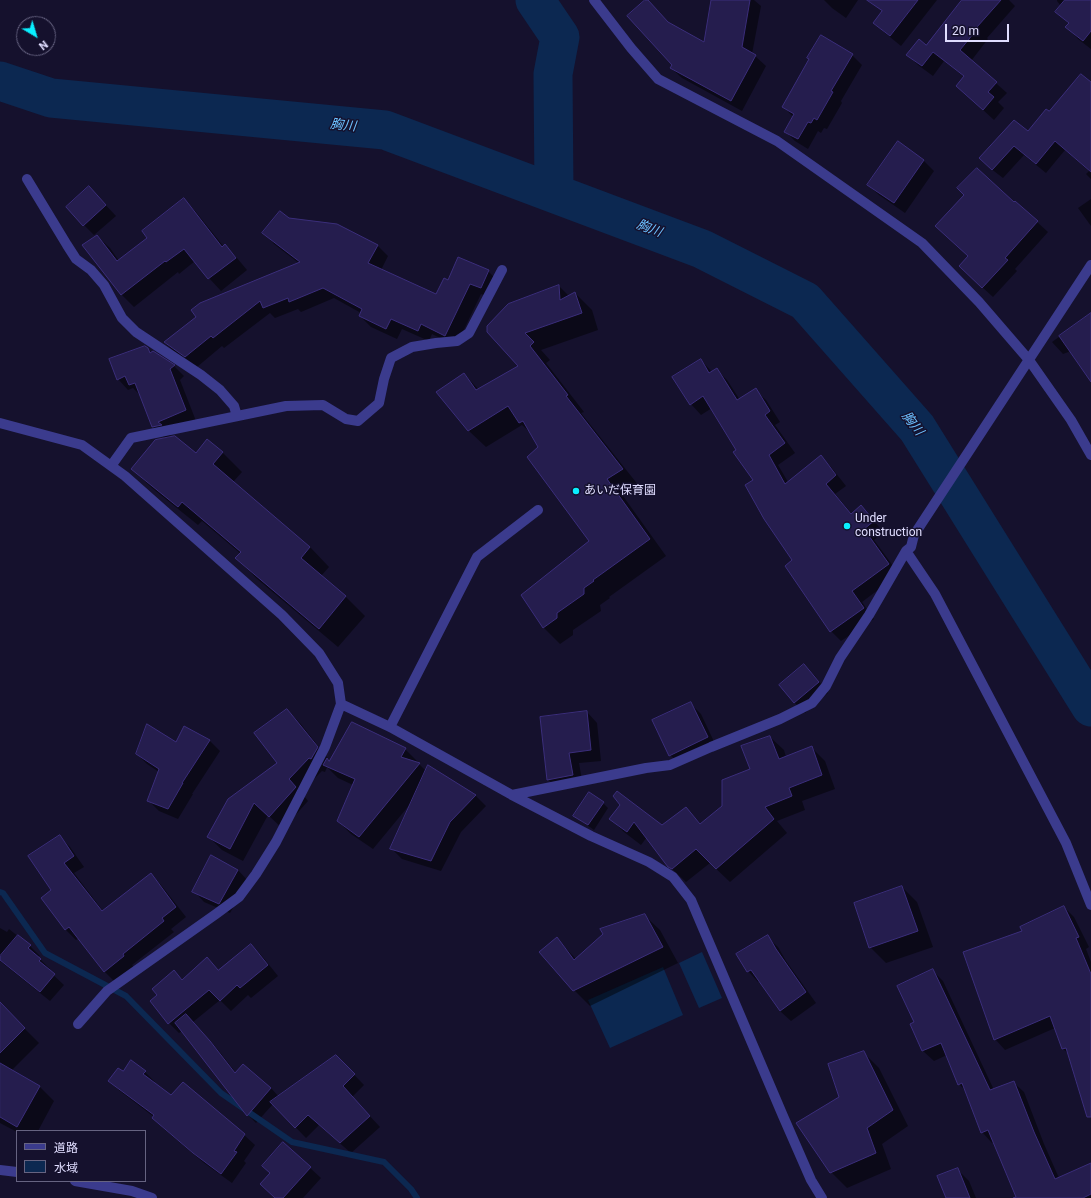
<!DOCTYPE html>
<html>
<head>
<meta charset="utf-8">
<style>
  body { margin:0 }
  #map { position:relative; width:1091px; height:1198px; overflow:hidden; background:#15112d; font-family:Roboto,"Noto Sans JP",sans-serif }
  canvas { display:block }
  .legend { position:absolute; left:16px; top:1130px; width:130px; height:52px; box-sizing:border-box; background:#15112d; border:1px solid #666381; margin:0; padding:5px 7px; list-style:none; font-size:12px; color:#e0ddff }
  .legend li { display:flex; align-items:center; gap:8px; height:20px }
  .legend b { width:20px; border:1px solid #666381 }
  .north { position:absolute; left:16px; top:16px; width:40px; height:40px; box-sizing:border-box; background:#15112d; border:1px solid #666381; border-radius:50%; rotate:142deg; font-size:11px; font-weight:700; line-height:16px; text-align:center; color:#e0ddff }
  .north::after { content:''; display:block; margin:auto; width:14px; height:18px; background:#09efff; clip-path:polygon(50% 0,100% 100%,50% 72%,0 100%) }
  .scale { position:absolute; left:945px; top:24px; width:64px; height:18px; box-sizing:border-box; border:2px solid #e0ddff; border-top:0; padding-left:5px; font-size:12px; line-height:14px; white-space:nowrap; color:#e0ddff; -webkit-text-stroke:3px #15112d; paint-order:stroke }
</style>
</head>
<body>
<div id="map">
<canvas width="1091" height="1198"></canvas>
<ul class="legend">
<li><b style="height:5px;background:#3b3b8d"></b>道路</li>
<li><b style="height:11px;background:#0c2851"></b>水域</li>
</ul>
<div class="north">N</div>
<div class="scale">20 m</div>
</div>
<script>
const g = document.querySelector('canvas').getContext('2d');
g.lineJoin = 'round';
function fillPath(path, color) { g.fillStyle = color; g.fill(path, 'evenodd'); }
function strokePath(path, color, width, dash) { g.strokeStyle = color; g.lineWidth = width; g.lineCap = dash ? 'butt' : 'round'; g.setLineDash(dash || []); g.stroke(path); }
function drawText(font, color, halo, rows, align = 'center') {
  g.font = font + ' Roboto,"Noto Sans JP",sans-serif'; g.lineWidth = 3; g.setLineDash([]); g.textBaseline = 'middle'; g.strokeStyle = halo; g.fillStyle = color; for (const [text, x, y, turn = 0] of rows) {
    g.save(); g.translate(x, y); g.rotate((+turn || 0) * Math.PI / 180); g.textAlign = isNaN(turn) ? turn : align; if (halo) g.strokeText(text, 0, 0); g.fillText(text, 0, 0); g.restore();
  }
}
fillPath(new Path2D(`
  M702,952L722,998L699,1008L679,963Z
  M663,967L683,1015L610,1048L588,1000Z`), '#0c2851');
fillPath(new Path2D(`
  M712,0H754L761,6L752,54L755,56L766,66L742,111L682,78L671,68L673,65L669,24L704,43Z
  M824,0H858L846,18L832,8Z
  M882,0H937L901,46L885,33L875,23L883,12L877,7Z
  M960,0H1009L1015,6L987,38L988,39L971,61L1007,93L998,102L1004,108L994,120L957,86L965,77L944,61L933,76L918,65L908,55L926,46L962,1Z
  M1057,0H1086L1091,4V49L1078,39L1067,27L1069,24L1057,12L1061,6L1057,1Z
  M852,55L862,65L841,101L842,103L827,129L824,128L821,133L818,131L808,149L795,141L785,131L793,117L783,106L810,59Z
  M1091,84V179L1086,174L1089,171L1065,150L1046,173L1024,155L1003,178L990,168L1049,112Z
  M898,143L924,161L934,171L905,213L879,195L868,185Z
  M99,198L116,216L94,235L84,225Z
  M1091,199V226L1078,208Z
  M184,200L196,212L224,247L225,246L237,258L247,270L221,291L209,278L195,261L179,274L178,272L134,307L122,295L84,246L97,236L110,248L119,261L148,238Z
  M1015,202L1048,232L1015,269L1017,271L993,297L970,276L969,256Z
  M288,219L377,245L388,256L381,270L436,296L449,281L488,271L499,282L491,298L481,294L456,346L432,334L429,341L402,329L397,339L371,327L360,316L361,313L334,298L301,312L298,309L275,318L270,313L224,348L222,346L197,367L176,353L165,343L300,264L274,244L264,233Z
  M559,286L569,296L575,293L592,310L598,330L541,350L550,360L546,363L584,412L581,413L639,486L623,496L666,556L609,597L610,598L600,605L601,611L573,630V635L560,644L543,627L590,541L539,447L532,434L522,425L486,447L469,431L438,392L464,374L479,390L519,366L509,305Z
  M1091,314V376L1071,351L1063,354L1052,342Z
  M148,349L152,353L153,352L174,366L184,376L180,380L196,421L167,432L172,437L196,454L222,452L242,472L233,482L310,547L329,567L321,576L346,597L365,616L338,647L256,578L237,558L241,554L202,521L198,525L152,488L132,469L165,439L153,426L140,395L133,388L128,390L118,379Z
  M701,360L712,372L717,370L727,380L740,400L755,390L766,400L780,422L775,425L795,453L778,465L788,482L821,457L831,467L846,486L835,494L852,514L861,507L871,517L883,532L874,540L899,574L862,602L874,619L841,641L831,631L793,560L755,481L712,408L701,415L691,404Z
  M804,666L815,676L828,693L805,713L794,702Z
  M690,703L701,714L717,748L681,765L670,755Z
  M287,710L300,723L330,761L405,749L418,762V763L426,771L428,767L476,796L486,806L461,832L441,871L402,859L391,848L411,803L373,849L351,834L338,821L353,785L338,778L327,767L325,772L322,771L301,792L308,801L283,829L268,815L243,861L222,850L209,837L278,763Z
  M587,712L597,723L601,761L579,763L583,786L558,790L548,779Z
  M770,737L784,750L786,757L811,747L825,761L835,789L802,801L805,810L777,821L787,833L730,882L710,863L686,882L669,866L647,837L641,845L624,832L610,818L621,805L662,827L686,808L701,824L723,807L751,770Z
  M209,740L220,751L192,794H193L178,819L159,811L148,800L159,772L147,764L137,754L176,744Z
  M603,803L608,808L594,830L580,820L575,816Z
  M59,836L70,847L84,867L74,873L103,911L151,875L161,885L186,917L171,929L174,932L132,965L134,967L115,982L104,971L79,938L76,940L66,930L42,899L53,890Z
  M238,870L248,881L230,913L204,902L194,891Z
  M902,887L917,902L933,947L886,963L870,947Z
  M1064,907L1074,917L1089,947L1086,949L1091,962V1117L1078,1086L1069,1054L1063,1049L1055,1028L1005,1050L995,1039L1024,932Z
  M644,915L660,930L678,963L590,1006L574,990L557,939L576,959Z
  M0,928L7,932L9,929L30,946L40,956L38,957L50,969L49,971L64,985L50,1001L0,961Z
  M767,937L778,947L786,961L816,1003L791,1021L780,1011L760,981L758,982L748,971Z
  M251,945L262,956L278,976L251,998L248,995L231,1011L220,1000L193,1022L219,1051L236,1073L271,1088L279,1097L336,1056L364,1085L352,1097L380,1127L351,1153L319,1125L306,1138L273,1104L256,1123L248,1115L182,1031L179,1033L169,1023L159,995L174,972L183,980L219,971Z
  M933,971L943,981L994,1090L1013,1082L1024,1092L1044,1144L1059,1178L1091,1164V1198H1013L1017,1196L994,1142L992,1143L982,1132L966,1091L959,1084L947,1055L934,1061L923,1051L912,1024L915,1023Z
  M0,1004L39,1043L11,1071L40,1087L54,1101L38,1131H17V1132L0,1123Z
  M863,1052L879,1068L908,1126L882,1144L891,1169L847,1188L831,1172L840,1098Z
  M145,1072L155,1082L154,1083L172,1096L183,1083L244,1135L255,1145L244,1161L246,1163L232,1183L204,1163L163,1128L153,1118L154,1117L120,1091L110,1081L124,1073Z
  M284,1144L321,1178L303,1198H275Z
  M957,1169L969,1181L976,1198H947Z`), '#0007');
strokePath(new Path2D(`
  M1085,698L1091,691
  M0,892L3,893L45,953L126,996L221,1093L292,1142L384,1162L411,1189L417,1198`), '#0c2851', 6);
strokePath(new Path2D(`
  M535,0L560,37L553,74L554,193
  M0,81L51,98L385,130L702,249L805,301L917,428L1091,707`), '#0c2851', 39);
const building = new Path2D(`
  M645,0H648L668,22L704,42L711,0H750L742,47L756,55L731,101L670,68L672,65L627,16Z
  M867,0H918L890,36L873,23L882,11Z
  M962,0H1001L977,27L978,28L960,50L997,82L988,92L994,97L983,110L956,86L964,76L933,52L922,66L906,55L919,39L926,45Z
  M1065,0H1091V31L1083,41L1065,27L1069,23L1055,12Z
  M821,35L853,54L831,91L833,92L817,120L814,118L811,123L808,122L798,139L784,132L794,114L782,107L809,59L807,58Z
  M1081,74L1091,82V172L1055,141L1036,164L1014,146L992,170L979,158L1014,120L1028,131L1046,109L1049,111Z
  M898,141L924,160L894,203L867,185Z
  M977,168L1014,202L1015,201L1038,221L1005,258L1008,260L982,288L959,266L968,256L935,226L964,195L957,188Z
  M89,186L106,205L83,226L66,207Z
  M184,198L222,247L225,244L236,258L208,279L184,249L166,262L165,261L121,295L82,245L97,235L117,261L147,238L142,231Z
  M280,211L289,218L337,224L378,245L368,263L436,294L444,278L448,280L458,257L489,270L481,288L470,284L445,336L421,324L418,331L391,319L386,329L359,316L362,309L323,288L289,302L288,298L263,308L260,301L213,338L211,336L185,357L164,342L196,317L191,310L200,303L300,262L262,233Z
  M559,285L560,300L575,292L582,313L525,333L534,342L530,346L568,395L566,396L623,469L607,479L650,539L593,580L594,581L584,588V594L557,613V618L543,628L521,595L589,541L527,457L538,447L523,421L519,423L508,406L468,431L436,392L464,373L476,390L518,366L487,332V326L508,304Z
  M1091,313V382L1059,336Z
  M145,346L148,348L150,353L153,351L175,365L170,369L186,410L158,422L162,425L152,427L135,383L129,385L125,376L117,380L109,359Z
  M701,359L709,373L717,368L737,400L756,388L770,411L765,415L785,443L769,455L785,484L821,455L836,475L826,484L851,514L861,505L874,521L864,529L889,564L852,591L864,608L830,632L785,566L792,560L764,519L745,485L753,480L733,452L736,450L703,396L690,405L672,377Z
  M175,436L196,453L207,439L223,452L213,464L310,547L301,558L346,596L319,629L235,558L241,552L182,502L178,507L131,469L155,440Z
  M804,664L819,682L794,703L779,685Z
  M691,702L708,737L669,756L652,720Z
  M287,709L318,747L311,759L309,758L289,779L296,787L269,817L254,803L230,849L207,837L228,799L277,763L254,733Z
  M587,711L591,750L569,753L573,775L547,780L540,717Z
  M352,722L406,748L401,757L420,763L359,837L337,821L355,779L323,765L327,758L329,761Z
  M147,724L176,742L184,726L210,740L182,783H183L168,809L147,801L159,769L136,754Z
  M770,736L779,759L812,746L822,775L789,788L792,796L765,807L774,819L716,869L696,849L672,869L668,867L634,822L627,832L609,819L620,805L613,796L617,791L662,825L686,807L700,824L722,806V780L750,769L741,746Z
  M428,765L476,795L450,822L431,861L390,849Z
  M589,792L604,802L588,825L573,816Z
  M60,835L74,856L64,863L102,911L151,873L176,907L162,918L164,921L123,954L124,956L104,972L69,927L65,930L41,898L51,890L28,856Z
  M211,855L238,870L219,904L192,892Z
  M902,886L918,931L869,948L854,903Z
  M1064,906L1079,937L1076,938L1091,974V1117H1087L1066,1048L1062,1049L1050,1016L994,1040L963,952L1022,931L1020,927Z
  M645,914L663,947L573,991L539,952L557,937L574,960L603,934L600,929Z
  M18,935L31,945L28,948L41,959L39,961L55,974L40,992L0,960V956Z
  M768,935L776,949L806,992L780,1011L751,970L747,972L736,954Z
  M251,944L268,965L240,988L237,985L220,1001L209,990L168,1024L150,1001L157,995L152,989L174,970L182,980L207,957L218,970Z
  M933,969L990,1090L1014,1081L1034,1132L1055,1179L1091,1163V1194L1083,1198H1013L1016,1197L988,1130L981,1133L962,1083L958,1085L941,1043L922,1051L910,1024L914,1022L897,986Z
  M0,1002L25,1028L0,1053Z
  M186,1014L210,1041L235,1073L243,1064L271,1088L247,1116L175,1023Z
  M864,1051L893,1110L867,1128L876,1153L830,1173L796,1123L839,1097L828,1064Z
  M336,1055L355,1074L343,1086L370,1116L340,1143L308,1115L295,1128L270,1102Z
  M131,1060L146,1071L143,1074L171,1095L183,1082L245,1134L234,1151L237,1152L221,1174L193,1153L152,1118L154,1115L108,1081L118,1068L123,1071Z
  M0,1063L40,1086L17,1127L0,1117Z
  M283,1142L311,1167L283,1198H275L260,1184L270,1173L262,1166Z
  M958,1168L970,1198H946L937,1176Z`);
fillPath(building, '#251d4e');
strokePath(building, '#3b2e7b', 1);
strokePath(new Path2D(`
  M594,0L631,48L658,79L777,141L922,243L979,302L1029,360L1071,420L1091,455
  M27,179L67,245L76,259L91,270L104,285L122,318L136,332L201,375L220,390L234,406L237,416
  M0,423L82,445L125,476L282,615L319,653L338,683L341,704L325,747L276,842L256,874L239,897L216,914L107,991L78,1024
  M111,466L131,438L286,406L323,405L346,419L358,421L379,403L384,379L391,358L412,347L436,343L457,341L469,333L502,270
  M906,551L935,594L1066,843L1091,905
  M341,704L390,727L512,795L591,836L649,862L673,877L691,900L783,1116L811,1180L822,1198
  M390,727L477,557L538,510
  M512,795L646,768L670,765L711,747L780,719L812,703L826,686L840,658L869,615L906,551L911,547L914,535L1091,265`), '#3b3b8d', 10);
strokePath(new Path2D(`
  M0,1170L17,1172
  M75,1181L132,1191L152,1198`), '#3b3b8d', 10);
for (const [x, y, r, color] of [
  [576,491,4,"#09efff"],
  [847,526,4,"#09efff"]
]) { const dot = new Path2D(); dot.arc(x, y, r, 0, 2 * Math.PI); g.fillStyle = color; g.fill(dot); strokePath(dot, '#15112d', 1.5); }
drawText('12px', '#e0ddff', '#15112d', [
  ["あいだ保育園",584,491],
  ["Under",855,519],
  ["construction",855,533]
], 'left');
drawText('italic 13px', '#6bc0ff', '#15112d', [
  ["胸川",343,126,6],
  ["胸川",649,229,21],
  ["胸川",912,424,52]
]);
</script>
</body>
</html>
